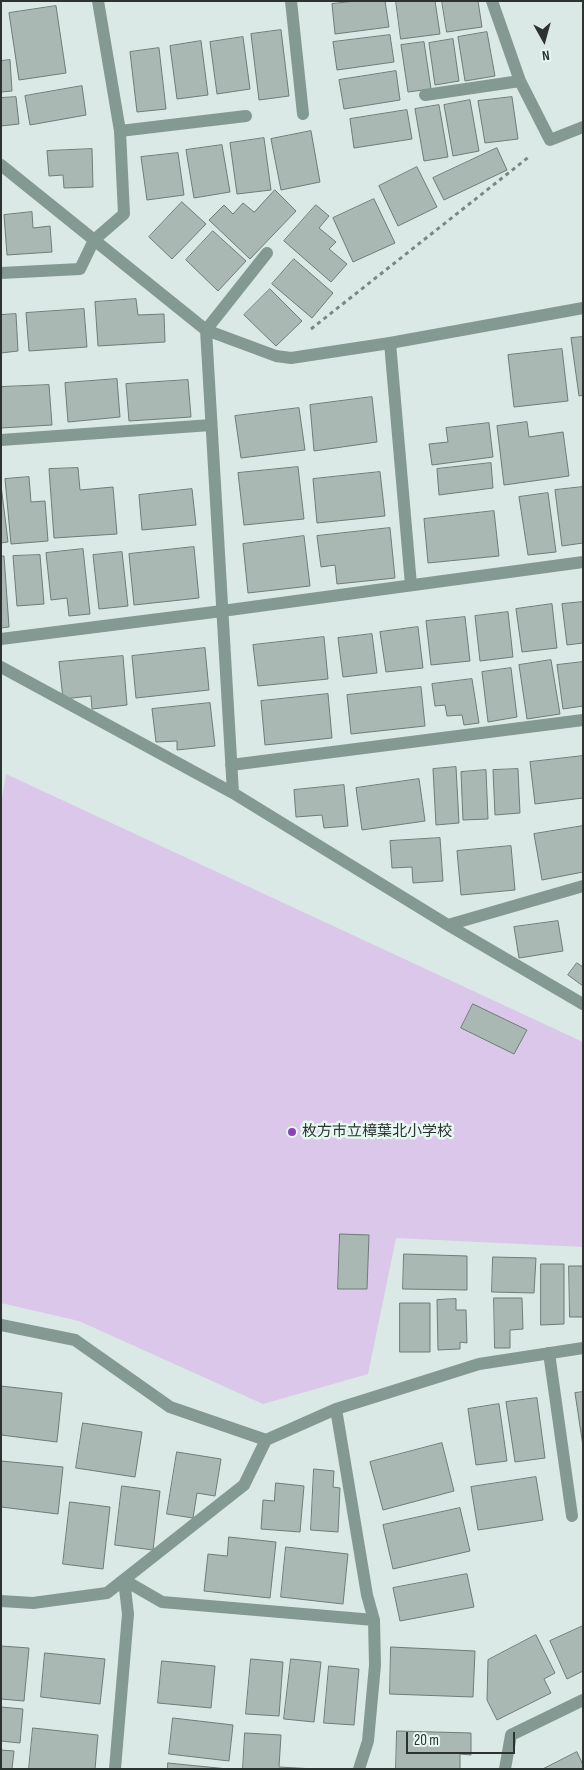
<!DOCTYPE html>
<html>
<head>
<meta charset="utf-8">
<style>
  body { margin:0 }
  #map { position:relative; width:584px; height:1770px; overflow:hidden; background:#dae9e5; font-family:"Sofia Sans Condensed",sans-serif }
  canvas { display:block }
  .frame { position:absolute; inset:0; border:2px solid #2c3230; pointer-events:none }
  .north { position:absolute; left:519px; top:15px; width:50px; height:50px; -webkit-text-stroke:4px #e7f7f2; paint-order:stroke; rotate:173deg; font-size:14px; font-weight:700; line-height:20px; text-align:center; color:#2c3230 }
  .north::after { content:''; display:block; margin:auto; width:18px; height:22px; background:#2c3230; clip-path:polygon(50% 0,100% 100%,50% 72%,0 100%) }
  .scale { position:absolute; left:406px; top:1732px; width:109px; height:22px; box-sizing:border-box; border:2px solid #2c3230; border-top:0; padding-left:6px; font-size:15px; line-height:18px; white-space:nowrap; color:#2c3230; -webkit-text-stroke:4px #e7f7f2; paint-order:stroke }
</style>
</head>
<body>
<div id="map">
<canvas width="584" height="1770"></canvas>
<div class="frame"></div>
<div class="north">N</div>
<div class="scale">20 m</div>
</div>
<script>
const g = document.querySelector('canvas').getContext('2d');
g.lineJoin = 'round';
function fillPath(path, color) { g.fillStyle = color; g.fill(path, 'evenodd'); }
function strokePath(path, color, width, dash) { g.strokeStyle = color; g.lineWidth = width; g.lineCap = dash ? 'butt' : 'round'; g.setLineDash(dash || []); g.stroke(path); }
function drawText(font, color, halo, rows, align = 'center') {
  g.font = font + ' "Sofia Sans Condensed","Noto Sans JP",sans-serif'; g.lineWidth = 5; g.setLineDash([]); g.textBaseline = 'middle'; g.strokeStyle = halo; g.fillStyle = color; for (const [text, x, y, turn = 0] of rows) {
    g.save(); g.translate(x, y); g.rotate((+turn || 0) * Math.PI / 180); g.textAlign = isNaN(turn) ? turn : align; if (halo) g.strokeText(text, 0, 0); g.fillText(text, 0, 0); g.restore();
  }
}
fillPath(new Path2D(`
  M6,774L583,1042V1247L396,1238L368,1374L263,1404L79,1321L1,1303V804Z`), '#dac7e9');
const building = new Path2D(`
  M356,1H385L389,27L335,34L332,4Z
  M396,1H435L440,34L401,39Z
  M442,1H478L482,27L447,32Z
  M56,6L66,73L19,80L9,13Z
  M281,30L289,96L259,100L251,34Z
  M487,32L495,76L465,81L458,37Z
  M390,35L394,62L337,70L333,42Z
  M243,37L250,89L217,94L210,42Z
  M453,39L459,81L435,85L429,43Z
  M201,41L208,95L177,99L170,46Z
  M424,42L431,89L408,92L401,45Z
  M159,48L166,109L137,112L130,52Z
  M10,60L12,91L1,92V61Z
  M396,71L400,100L344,109L339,80Z
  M82,86L86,115L30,125L25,96Z
  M16,97L19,124L1,126V98Z
  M512,97L518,139L485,143L478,101Z
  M470,100L479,151L453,156L444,105Z
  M439,105L448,157L424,161L415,109Z
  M407,110L412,139L354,148L350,119Z
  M311,131L320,182L281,190L271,139Z
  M264,138L271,190L237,194L230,143Z
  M222,145L230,192L194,198L186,150Z
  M497,148L507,170L444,200L433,178Z
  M92,149L93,187L64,188L63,175L49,176L47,151Z
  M178,153L184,195L147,200L141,157Z
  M417,167L437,207L398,226L379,186Z
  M275,190L296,211L250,259L209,220L224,205L233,214L243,203L254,212Z
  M374,199L395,243L353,262L333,218Z
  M182,202L206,224L172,259L149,237Z
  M316,205L329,216L319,228L336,242L329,249L347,264L331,282L284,241Z
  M32,212L33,228L50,226L52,252L7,255L4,215Z
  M213,231L246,261L218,291L186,260Z
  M294,259L333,293L312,318L272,284Z
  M270,289L302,321L276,346L244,315Z
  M136,299L138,315L164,314L165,342L98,346L95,302Z
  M84,309L87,347L29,351L26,313Z
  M16,314L18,351L1,353V315Z
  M583,337V395L579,396L571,338Z
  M562,349L568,401L514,407L508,355Z
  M117,379L120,417L68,422L65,383Z
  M188,380L191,417L129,421L126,384Z
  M49,385L52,425L1,428V387Z
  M372,397L377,442L314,451L310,405Z
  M299,408L305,450L241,458L235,416Z
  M527,422L529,437L563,432L569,476L504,485L497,426Z
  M489,423L493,457L432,465L429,444L448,442L446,428Z
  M491,463L493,488L439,495L437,469Z
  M298,467L304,519L244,525L238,473Z
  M78,468L80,490L113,487L117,534L54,538L49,469Z
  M380,472L385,516L317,523L313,479Z
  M29,477L31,502L45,501L48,541L11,544L5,479Z
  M1,485L8,542L1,543Z
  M583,487V543L562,546L555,490Z
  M192,489L196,525L142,530L139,495Z
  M548,493L556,552L528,555L519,497Z
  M494,511L499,556L428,563L424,519Z
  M390,528L395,578L337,584L335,565L321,567L317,536Z
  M304,536L310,586L248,593L243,544Z
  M194,547L199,598L134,605L129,554Z
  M83,549L90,614L69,616L67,598L51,600L46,553Z
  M122,552L128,606L99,609L93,555Z
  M40,555L44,604L17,606L13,556Z
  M1,556H4L9,627L1,628Z
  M583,602V643L567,645L562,604Z
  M552,604L557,648L522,652L516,609Z
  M508,612L513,657L480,661L475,616Z
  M465,617L470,661L431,665L426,621Z
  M418,627L423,668L386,672L380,632Z
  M372,634L377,673L343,677L338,638Z
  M324,637L328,679L258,686L253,645Z
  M205,648L209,690L136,698L132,656Z
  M123,656L127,705L92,709L91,696L63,699L59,662Z
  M551,660L560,714L527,719L519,665Z
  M583,662V706L563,709L557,665Z
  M511,668L517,717L488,722L482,672Z
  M472,679L479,723L464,725L462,715L447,716L445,705L435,706L432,684Z
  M421,687L425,726L351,734L347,695Z
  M328,694L332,738L265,745L261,701Z
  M210,703L215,746L177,750V741L156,742L152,709Z
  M583,756V798L535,804L530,762Z
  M456,767L459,823L436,825L433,769Z
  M518,769L520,813L495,815L493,770Z
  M486,770L488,819L463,820L461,772Z
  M419,779L425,821L362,830L356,788Z
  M344,785L348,826L324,828L322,815L296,817L294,790Z
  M583,826V872L542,880L534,834Z
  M440,838L443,881L413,883L412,867L392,868L390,841Z
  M511,846L515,890L461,895L457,851Z
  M558,921L563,951L519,958L514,927Z
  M577,963L583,967V986L568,975Z
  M473,1004L527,1030L514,1054L461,1028Z
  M340,1234L369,1235L367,1289H338Z
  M404,1254L467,1256V1290L403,1289Z
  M493,1257L536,1258L534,1293L492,1292Z
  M541,1264H564V1324L541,1325Z
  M569,1266H583V1317H570Z
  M494,1298H522L523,1329L510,1330V1348H495Z
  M456,1299V1310H466L467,1343L460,1342V1349L438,1350L437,1300Z
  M400,1303H430V1352H400Z
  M1,1386L62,1393L57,1442L1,1435Z
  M583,1392V1446L575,1393Z
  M537,1398L545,1458L515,1462L506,1402Z
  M499,1404L507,1461L476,1465L468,1409Z
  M83,1423L142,1432L135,1477L76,1468Z
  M442,1443L454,1491L383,1510L370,1462Z
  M177,1452L221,1459L215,1496L197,1493L193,1518L167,1514Z
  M1,1461L63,1467L58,1514L1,1507Z
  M314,1469L334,1471L333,1487L340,1488L338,1532L311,1530Z
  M536,1477L543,1520L478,1530L471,1487Z
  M276,1483L304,1486L300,1532L261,1529L263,1500L274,1501Z
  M122,1486L160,1491L153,1550L115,1545Z
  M70,1502L110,1507L103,1569L63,1564Z
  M460,1508L470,1551L393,1569L383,1525Z
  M229,1537L276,1542L270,1598L204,1591L208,1554L227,1556Z
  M286,1547L348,1554L343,1604L281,1597Z
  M467,1574L474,1607L400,1621L393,1588Z
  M583,1626V1671L567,1679L550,1641Z
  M536,1635L555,1673L544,1679L551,1693L497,1720L487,1700L488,1660Z
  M1,1646L29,1648L24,1701L1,1699Z
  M391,1647L475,1651L473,1697L390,1694Z
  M45,1653L105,1659L100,1704L41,1697Z
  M251,1659L283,1662L279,1716L246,1714Z
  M291,1659L321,1662L314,1722L284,1719Z
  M162,1661L215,1666L211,1708L158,1703Z
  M329,1666L359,1669L354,1725L324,1723Z
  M1,1707L23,1709L20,1743L1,1741Z
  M173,1718L233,1725L229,1761L169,1754Z
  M33,1728L98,1735L95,1769H29Z
  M397,1731L471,1733V1755L460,1754V1769H396Z
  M245,1733L281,1735L279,1767L315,1769H243Z
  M1,1750L14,1751L12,1769H1Z
  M577,1752L583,1765V1769H543Z
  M168,1763L228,1769H168Z`);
fillPath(building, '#a9b8b3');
strokePath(building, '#6e7c78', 1);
strokePath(new Path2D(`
  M311,329L530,156`), '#7c8683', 3, [4, 4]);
strokePath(new Path2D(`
  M291,1L303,114
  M492,1L520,81L550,140L583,127
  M425,95L520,81
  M120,131L246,116
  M390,343L411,585
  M549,1353L572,1516`), '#859993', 12);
strokePath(new Path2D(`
  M1,165L206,330L276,356L291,358L390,343L583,308
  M1,273L80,269L94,240L124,214L120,131L98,1
  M1,440L211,425
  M1,639L222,611L583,562
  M1,667L233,793L448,925L583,1004
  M231,765L583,720
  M233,793L206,330L267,253
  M448,925L583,886
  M1,1325L75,1340L170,1407L266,1440L336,1409L479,1364L583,1348
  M336,1409L367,1595L374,1620L375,1665L368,1741L359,1769
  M124,1580L162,1602L374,1620
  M1,1601L33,1603L107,1593L244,1485L266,1440
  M115,1769L128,1614L124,1580
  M505,1769L511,1735L583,1700`), '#859993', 12);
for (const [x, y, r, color] of [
  [292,1132,5,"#8943b6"]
]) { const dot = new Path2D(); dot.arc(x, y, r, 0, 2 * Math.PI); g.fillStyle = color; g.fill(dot); strokePath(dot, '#e7f7f2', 2); }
drawText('15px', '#2c3230', '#e7f7f2', [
  ["枚方市立樟葉北小学校",302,1132]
], 'left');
</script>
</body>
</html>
